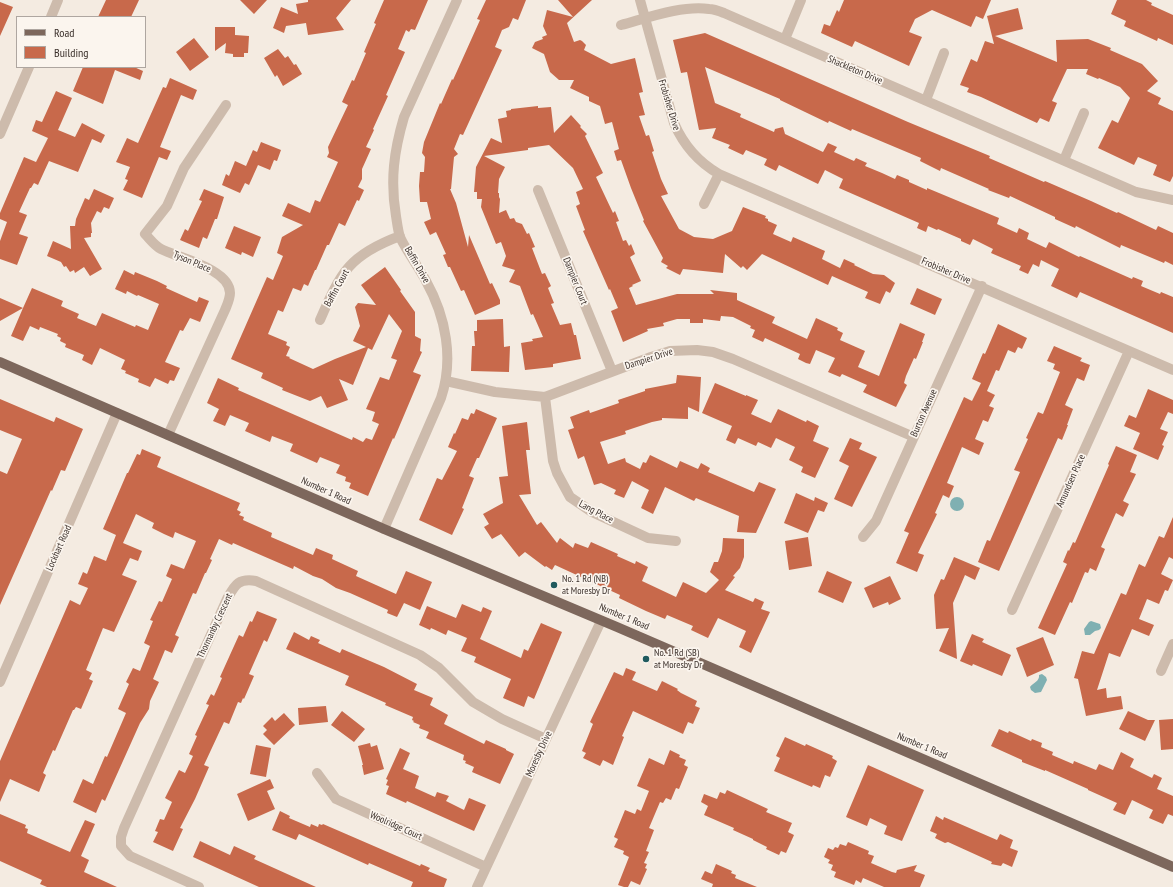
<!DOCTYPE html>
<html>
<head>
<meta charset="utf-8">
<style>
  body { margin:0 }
  #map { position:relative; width:1173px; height:887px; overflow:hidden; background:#f4ebe1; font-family:"PT Sans Narrow",sans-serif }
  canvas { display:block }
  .legend { position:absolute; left:16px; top:16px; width:130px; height:52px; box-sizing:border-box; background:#fbf5ee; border:1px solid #aea6a0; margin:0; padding:5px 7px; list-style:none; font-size:12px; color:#3b302b }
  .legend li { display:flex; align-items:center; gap:8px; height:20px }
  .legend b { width:20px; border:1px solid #aea6a0 }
</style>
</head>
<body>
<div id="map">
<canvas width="1173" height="887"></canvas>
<ul class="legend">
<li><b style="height:5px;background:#7d675c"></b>Road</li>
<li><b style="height:11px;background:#c8694b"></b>Building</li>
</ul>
</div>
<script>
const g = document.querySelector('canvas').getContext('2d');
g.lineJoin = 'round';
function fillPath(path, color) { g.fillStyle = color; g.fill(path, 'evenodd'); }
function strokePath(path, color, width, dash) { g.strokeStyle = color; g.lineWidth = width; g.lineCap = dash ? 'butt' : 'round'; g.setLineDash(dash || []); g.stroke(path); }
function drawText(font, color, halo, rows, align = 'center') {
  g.font = font + ' "PT Sans Narrow",sans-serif'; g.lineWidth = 3.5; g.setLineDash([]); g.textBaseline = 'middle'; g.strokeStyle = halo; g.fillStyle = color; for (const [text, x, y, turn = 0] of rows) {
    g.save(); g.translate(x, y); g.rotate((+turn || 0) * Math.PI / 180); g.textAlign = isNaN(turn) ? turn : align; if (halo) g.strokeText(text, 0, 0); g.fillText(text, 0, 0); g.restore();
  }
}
fillPath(new Path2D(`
  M950 504a7 7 0 1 1 14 0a7 7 0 1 1-14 0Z
  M1091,621L1100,624L1101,628L1099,630L1095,631L1090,635H1085L1084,629L1089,622Z
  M1042,674L1046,677L1047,680L1041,692L1035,693L1031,690L1030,687C1033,683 1040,681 1039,675Z`), '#7fb0b2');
fillPath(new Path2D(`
  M106,0H139L131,17H98Z
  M240,0H267L254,14Z
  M308,0H351L336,18L344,30L308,35L306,23L286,26L284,33L273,28L281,7L298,14L296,4L308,2Z
  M384,0H428L415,30L411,29L409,32L406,30L398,49L405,52L386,95L388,96L373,129L374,130L366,147L371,149L362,169V179L358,187L364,190L359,201L357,200L345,226L339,223L329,245H327L316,270H315L308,286L304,284L301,291L293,288L283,312L278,310L268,334L287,342L286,345L290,347L286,356L290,357L289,358L313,369L335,359L366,347L353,341L360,326L355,307L358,303L376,305L361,285L385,267L401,290L400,291L415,312V336L421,339L420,351L422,352L413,372L421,375L394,439L393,438L368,496L349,488L351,483L345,481L346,477L336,473L340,465L320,457L317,463L290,451L293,444L272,436L270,442L245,431L249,423L230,415L225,426L213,421L219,409L207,403L218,378L239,388L238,390L352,440L353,437L363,442L366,438L372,440L379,424L372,421L375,412L366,409L380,377L389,380L397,360L391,358L402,331L389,314L372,350L368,348L353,385L339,379L348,400L327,408L321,396L310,401L282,390L283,388L261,378L263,373L231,359L267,277L273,280L283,256L277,253L282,237L303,225L282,216L288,203L310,213L315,200L320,202L338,162L327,157L329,153L328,147L348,105L342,102L352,80L354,81L366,53L364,52L376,24L374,23Z
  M486,0H526L518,20L513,18L509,27L502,30L495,47L502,50L463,135L460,134L454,149L458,154L454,157L451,189H450L456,203L468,247L469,235L490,284L492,283L500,300V304L475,315L464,290L461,291L450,267H448L443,255L446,254L436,232L430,235L424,222L431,219L427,202H420L419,186L420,172H424L425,157L422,153L424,142L440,103L441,104L452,79L453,80L480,20L477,19Z
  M558,0H592L567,23L574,42L580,40L582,41L586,45L584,50L611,64L635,58L643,92L639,93L645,115L639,116L646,136L649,135L654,151L652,152L661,179L668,194L661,196L679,229L694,237L713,239L732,231L743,207L766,216L765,218L768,219V221L777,225L773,234L791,242L793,237L825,251L822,259L840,268L844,259L855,264L854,265L873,274L884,275L895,283L890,293L886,291L880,304L865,298L868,292L832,276L828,285L762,254L747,270L743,266L741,268L725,254L723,273L683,269L680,275L666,268L668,266L661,262L663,258L643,221L644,220L631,188L621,160L617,161L614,151L619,149L612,122L605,124L600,106L589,101V97L570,88L574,80H559L550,72L544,54L532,48L535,42L543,39L542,37L547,35L543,26L547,10L573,17Z
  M844,0H991L983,19L976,16L971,27L932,10L915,19L909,32L922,37L909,66L855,41L852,47L821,33L824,24L830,26L837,10L839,12Z
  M1117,0H1146L1152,3L1151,5L1173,15V45L1158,38L1157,41L1124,26L1126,21L1111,14Z
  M0,2L13,7L0,36Z
  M1018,8L1023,29L995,36L1057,62L1056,40L1088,39L1111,48L1110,50L1142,64L1158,81L1147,91L1161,98L1158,104L1173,111V176L1170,182L1153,175L1157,165L1138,157L1134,165L1098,148L1112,120L1118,123L1130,98L1120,87L1099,78L1098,79L1086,74L1088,69H1067L1052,101L1057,103L1049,122L1040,118L1037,123L981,97L967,92L969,88L960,85L971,59L977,62L985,41L994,44L987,16Z
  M215,27H235V35L249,36L248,53H244V57H233V54L225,53L226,43L215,51Z
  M705,33L908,122L990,156L989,158L1044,182L1045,181L1091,201L1117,213L1118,212L1156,230L1158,226L1173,233V265L1165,261L1164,263L1121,245L1120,248L1076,226L1075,228L1055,219V217L1010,196L1009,198L988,190L989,189L941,168L940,171L920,161L921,158L852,129L851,131L829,121L828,123L780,100V99L705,67L715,103L741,114L740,117L774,132L775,129L783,127L785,134L823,152L828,143L837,147L834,152L854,161L856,158L867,163L865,166L882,173L895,179L897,175L909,180V182L927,190V188L999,218L997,224L1017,233L1019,228L1029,233L1027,239L1046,248L1049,242L1079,257L1080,256L1132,279L1133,277L1143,281L1141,286L1160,294L1161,292L1173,297V333L1080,292L1077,298L1051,286L1059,269L1041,260L1039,267L1033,264L1028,274L1019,270L1021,266L991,253L993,249L973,239L970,245L961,241V239L938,229L937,230L928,226L926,232L917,228L919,223L839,188L843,179L825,170L818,184L779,165L776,171L764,165L767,159L746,150L743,155L728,148L730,145L712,138L716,128L699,130L687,72L681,73L673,40Z
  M194,38L209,57L190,71L176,52Z
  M278,49L285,58L288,56L294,65L296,64L302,74L283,86L277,75L275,77L264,58Z
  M83,67H134L143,71L140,80L115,70L103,104L73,91Z
  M170,78L197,90L193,100L181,95L160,147L171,151L167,160L159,157L142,198L123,190L128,180L125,179L130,167L116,162L127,138L138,143L163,87L166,88Z
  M56,91L72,98L58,130L75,137L82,123L105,135L101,143L92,139L78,172L49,161L38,185L34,183L31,188H30L19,212L27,215L19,234L28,237L17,265L0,259V241L7,222L0,219V213L24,157L36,162L48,138L32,131L36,120L42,122Z
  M538,106V108L551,107L554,133L571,115L581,126L580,127L587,134L585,136L603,173L596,177L613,213L615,211L619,221L616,222L623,241L626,240L629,246L631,244L635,254L630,257L641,281L632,285L633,286L629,288L636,305L677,294H714L710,290L737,293V300L775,317L772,323L807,339L816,318L838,328L837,330L843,333L840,340L865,351L858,367L879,376L900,323L925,334L922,342H923L916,359L914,358L906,376L904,383L907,385L896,407L863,392L867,385L842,374L840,377L828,372L835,358L816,350L810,364L806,363L798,359L800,354L765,338L763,342L752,337L755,330L750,328L751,326L733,317L721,316L720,321L703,319V323H690V319H677L663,323L664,326L647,329L648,331L623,342L611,311L618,308L610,289L609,290L583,231L585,230L576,206L580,204L576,192L583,189L573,168L549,145L528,148V150L484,156L505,167L499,179L498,193H499V197L500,199L499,213L506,210L510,219L514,218L516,222L522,224L527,234L529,233L535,247L532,248L542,274L545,273L551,286L548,288L554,303L551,304L560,325L571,323L574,335H576L581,359L553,364V367L525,370L521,343L533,341L532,339L543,337L533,314L531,315L520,286L509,282L515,270L502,266L506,256L501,242L496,244L481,207L482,199H477V192H474L476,167L491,138L502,143L498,119L507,117L506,111L511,110V109Z
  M261,142L281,150L277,161L274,160L270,170L258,165L249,185L245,183L240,193L222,185L226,174L229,176L235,161L246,166L253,150L257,152Z
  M94,189L114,198L109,209L104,207L101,213L97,211L91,223L92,233H91V237L84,238L102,269L90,276L84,267L75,273L74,270L70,272L66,266L64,267L61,262L47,256L53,241L71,249L70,226H75L76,219L85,198L89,200Z
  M204,189L224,197L217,219H215L207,239L203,237L199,248L180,240L185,229L188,231L193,220L202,201L199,200Z
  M234,226L261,237L253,257L242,252L241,255L225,248Z
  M124,270L134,275L135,272L157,281L167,286L166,288L197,302L199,297L209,301L200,322L190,318L183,331L180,330L165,362L180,368L174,381L170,380L168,384L155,378L150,387L138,382L139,379L125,373L126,371L121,369L125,360L100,348L92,365L82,360L84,355L65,347L66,344L60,341L61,338L57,336L58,334L40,327L39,330L30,326L23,341L11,336L23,308L0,321V298L23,308L32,288L63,301L61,306L79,314L77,318L96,326L102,313L135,327L136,325L148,330L159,304L138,295L137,296L127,291L126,294L115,289Z
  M917,288L942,299L935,315L910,304Z
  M503,319L504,347L510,346L509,372L471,371L472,346H475L474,331H477V320Z
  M998,324L1027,338L1022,349L1018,347L1015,353L1008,350L999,371L996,370L987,391L995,395L989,406L994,408L988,422L983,420L975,439L984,443L979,455L962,447L947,483L954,486L949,498L943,495L935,513L937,514L918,553L924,555L917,572L896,563L909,533L904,531L964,397L972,401L981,383L972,379L983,353L985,354Z
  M1054,346L1082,358L1080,361L1090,365L1084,381L1077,378L1065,405L1073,409L1067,425H1068L1062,440L1058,438L999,571L978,562L987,540L990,541L1020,472L1014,470L1028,439L1026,438L1038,412L1043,414L1058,377L1060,372L1053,369L1055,364L1047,361Z
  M677,375L701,377L699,412L688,407V419L662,418V420L652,422L625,431L626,434L600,442L608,464L625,458L626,462L640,469L643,462L646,463L650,455L677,468L680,461L698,469L701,463L710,468L708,472L754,492L759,482L776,489L756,533L737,532L739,516L696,498L694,501L665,487L653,514L641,508L649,490L632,481L624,498L614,494L616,490L601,483L594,485L584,456L578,459L568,430L574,428L570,417L589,410L590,413L619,403L618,400L645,391V389L676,383Z
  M715,383L746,396V395L758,400L751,414L771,423L778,409L806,422L807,420L819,426L813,441L829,448L815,478L801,472L803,467L789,460L795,447L776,438L771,448L758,442L756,446L738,438L735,444L726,440L732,426L702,413Z
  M1148,389L1173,400V414L1168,412L1160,429L1168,432L1162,445L1164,446L1158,460L1133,449L1140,433L1124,426L1129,415L1136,418Z
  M0,399L54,422L56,417L83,429L65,471L61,470L52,491L51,490L0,605V471L7,474L22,439L0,430Z
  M476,409L497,418L479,458H477L469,476L474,478L462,508L464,509L452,535L419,520L437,478L442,480L457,451L448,447L454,433L455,434L462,418L468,420L471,413L474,414Z
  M527,422L530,450H526L531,494L519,495L537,525L541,522L557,543L560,538L573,548L575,543L588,548L591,542L618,554L617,556L635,564L636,561L648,567L642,581L676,597L683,582L706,593L719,580L710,572L714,562H718L722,551L723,538L744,539V557L740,568L733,576L735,577L725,590L753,602L755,598L764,602L761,609L770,612L751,653L739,647L746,631L718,618L708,638L691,630L693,626L667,615L665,619L646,611L619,598L620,595L555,565L552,570L546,566L545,567L525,552L519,557L501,534L492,539L484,527L489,524L483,514L503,503L499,477L508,476L502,426Z
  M850,438L862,443L859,449L877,457L852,507L834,499L849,466L839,461Z
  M1116,446L1137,455L1130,472L1136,474L1123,501L1129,504L1123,517L1116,513L1101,547L1105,549L1096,571L1090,568L1088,573L1085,572L1072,603L1070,602L1055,635L1038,628L1067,564L1063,562L1068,550L1069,551L1073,542L1075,543L1109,465L1108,464Z
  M142,449L161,457L157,467L240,503L237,510L241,512L239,515L244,517L243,520L272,533L271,537L313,555L316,548L333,555L332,559L358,571L356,576L396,594L406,571L432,582L420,610L404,603L397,617L387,613L388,610L350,593L336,588L322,579L313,576L294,566L293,569L233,543L232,545L219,539L210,559L212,560L206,573H205L196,594L193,593L175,635L179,637L172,653L165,650L153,679L159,682L150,701L149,709L140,723L105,801L102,799L96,813L73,802L83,779L93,784L105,756L107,757L126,713L118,709L129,684L126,682L133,668L140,671L150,646L144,643L153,621L150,620L159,601L162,602L172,579L166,576L171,564L184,569L196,541L175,532L173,538L164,534L152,528L154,523L136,514L123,543L142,551L138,561L130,558L122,575L137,581L114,632L103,628L86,670L92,673L89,679L93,681L81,709L76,707L74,710H73L55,751L53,750L43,773L46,775L39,792L10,779L0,802V761L70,600L80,605L88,588L78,584L83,572L87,574L94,556L106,561L116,535L103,529L127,473H128L137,454L140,455Z
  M796,493L814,501L815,497L828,503L824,512L818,510L808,533L784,523Z
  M1173,517V559L1169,557L1161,574L1173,580L1168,591L1165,590L1159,604L1147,599L1139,619L1154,625L1149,636L1132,629L1120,657L1109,653L1097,690L1106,688L1107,698L1121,696L1123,709L1086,716L1078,679L1074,678L1082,651L1094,654L1121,593L1126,595L1139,564L1145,567L1159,536L1164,538Z
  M808,537L812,566L789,570L785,541Z
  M954,557L980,568L975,580L965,575L953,603L957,659L939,651L949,628L936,629L934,595L941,579L944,580Z
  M827,571L852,582L843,603L818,592Z
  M890,576L901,599L889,605L888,602L873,608L864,588Z
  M462,604L481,612L483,607L492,611L480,639L521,658L524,649L528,651L541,623L562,632L534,699L528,696L524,707L503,698L511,679L474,662L476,657L461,651L467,638L448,630L446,635L431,628L430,630L419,625L427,606L456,618Z
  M257,611L277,619L267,642L264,640L249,674L254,676L244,699L243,698L241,703L238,702L229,724L224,722L204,765L209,767L195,799L180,828L183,829L173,851L153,842L158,832L155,831L160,819L164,820L172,802L165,798L179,770L185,773L193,756L189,754L197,736L195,735L209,705L206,704L211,694L214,696L222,678L220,677L239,635L243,637L250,621L252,622Z
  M294,632L309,640L311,636L320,640L318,643L340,653L342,649L384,667L417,684L414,690L433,698L430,705L448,715L444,724L484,744L486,740L506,749V750L514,754L500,784L472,772L474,767L465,763L466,761L463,760L464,755L426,738L429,732L419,728L420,725L413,722L414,721L412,720L413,717L385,705L386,703L345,685L349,676L286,649Z
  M972,634L984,639L982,642L1011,655L1002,676L973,664L972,666L960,661Z
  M1043,637L1054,665L1027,677L1016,648Z
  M626,668L636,672L632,680L657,691L662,681L678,689L677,690L681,693L697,701L695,706L700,708L693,724L688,722L683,734L633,711L622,736L624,737L613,765L603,760L600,766L583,758L586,753L582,751L593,724L590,722L614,672L623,676Z
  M326,706L328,722L299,725L298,708Z
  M342,711L365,729L354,742L331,725Z
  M1128,711L1148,720H1155L1145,741L1119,729Z
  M284,713L295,725L274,745L263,734L267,730L263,726L272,717L275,721Z
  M1173,719V749L1161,750L1159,720Z
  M999,729L1008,733L1009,731L1031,741L1032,739L1042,743L1041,747L1053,752L1052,755L1073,764L1074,761L1096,770L1099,764L1113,770L1121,752L1134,759L1130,767L1152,778L1154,774L1162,778L1157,789L1173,796V816L1168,814L1163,824L1149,818L1153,810L1132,800L1125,815L1113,810L1117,803L1088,790V789L1045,770V771L1022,762V760L991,746Z
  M785,737L805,746L806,744L833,756L832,758L837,761L830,777L825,775L820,788L813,785L812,787L774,771L780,758L776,756Z
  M370,743L371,747L377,745L384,769L364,775L362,765H363L358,746Z
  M256,745L271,748L266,777L250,774Z
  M400,748L410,753L403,769L419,776L415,788L435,797L437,792L449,796L446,801L464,810L469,798L486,805L474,831L407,801L406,803L386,794L389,786L386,785L388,780L386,779Z
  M670,750L680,755L679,757L686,760L684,765L688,767L679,789L676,788L671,800L666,798L663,803L660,802L649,828L654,830L646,851L649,852L644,863L647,864L645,868L647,869L640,885L631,881L628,887H624L618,885L629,857L623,854L624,851L614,847L618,839L614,837L625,810L635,814L637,809L641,811L649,791L637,786L649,758L664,765Z
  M868,765L924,790L902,841L884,834L887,826L870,818L867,826L846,817Z
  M270,779L274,788L267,791L275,809L248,821L237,794Z
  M727,790L768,809L766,812L792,823L788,832L794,835L786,853L781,851L779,855L766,849L767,847L753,840V839L733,830L734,828L704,815L708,806L701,802L704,794L717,799L720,792L725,794Z
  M280,811L290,816L289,818L310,827L311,824L318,827L319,824L322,825L323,824L420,866L421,864L430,868L428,871L447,879L444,887H411L413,882L369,863L368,865L299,834L296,840L272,830Z
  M0,814L26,825L25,828L28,829L27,833L70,852L85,820L95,824L81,856L89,860L84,872L117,887H47L40,884L42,880L0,861Z
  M936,816L943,820L944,817L997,840L1000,834L1013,840L1010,848L1018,851L1012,867L1003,863L1001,866L991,864L992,862L948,842L945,843L935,838L937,834L930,831Z
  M200,841L230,855L234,846L256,856L254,859L316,887H259L193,857Z
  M848,842L869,851L868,854L874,856L871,863L892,872L896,873L897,870L917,865L914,871L925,875L920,887H884L863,878L861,883L856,880L854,885L834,877L836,872L831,870L833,865L828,863L830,860L824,857L828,848L833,850L835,847L838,848L840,844L846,846Z
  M716,864L732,871L731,873L736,875L735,878L757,887H712L713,884L701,879L705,871L712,874Z`), '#c8694b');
strokePath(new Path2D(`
  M640,0L674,123C684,146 698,162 719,174L1173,370
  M51,17L58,0
  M621,25C647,18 682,5 709,9C714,9 719,11 724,13L1136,192L1173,200
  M785,39L801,0
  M926,100L944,53
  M0,134L29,67
  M1064,160L1084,113
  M538,190L612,371
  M704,204L719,174
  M320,320C341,272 349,255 400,236
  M446,381L495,392L545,397L651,357L670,351L697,350L713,352L733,359L914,437
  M545,397L553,461L557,473L570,497L592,512L648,538L676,541
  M168,435L225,310C227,305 230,299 230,293C230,269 179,258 161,249C155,246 150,239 145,234L167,206L184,168L226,105
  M384,529L441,398C454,359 446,317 426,281C418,266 407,252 400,237C398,231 397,222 396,216C390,180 394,151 404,117L457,0
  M863,537L876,521L982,286
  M1012,610L1129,351
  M1161,671L1173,644
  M0,682L117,413
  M317,773L336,799L486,867
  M199,887L130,856L121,846V837L124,828L227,599C235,585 238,578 256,581L420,655L439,668L473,702L502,719L546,739
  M477,887L601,621`), '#cdbbac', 10);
strokePath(new Path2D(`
  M0,362L384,529L617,627L1173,867`), '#7d675c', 10);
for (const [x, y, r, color] of [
  [554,585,4,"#1f5a5e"],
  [646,659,4,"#1f5a5e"]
]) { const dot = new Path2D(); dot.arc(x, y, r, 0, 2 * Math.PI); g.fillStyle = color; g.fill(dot); strokePath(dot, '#fbf5ee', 1.5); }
drawText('10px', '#3b302b', '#fbf5ee', [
  ["Shackleton Drive",855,70,23],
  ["Frobisher Drive",669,105,73],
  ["Tyson Place",192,262,23],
  ["Baffin Drive",417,265,60],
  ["Frobisher Drive",946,271,23],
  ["Dampier Court",575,281,68],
  ["Baffin Court",337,288,-61],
  ["Dampier Drive",649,359,-18],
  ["Burton Avenue",924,413,-66],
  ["Amundsen Place",1071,481,-66],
  ["Number 1 Road",326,491,24],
  ["Lang Place",596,512,28],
  ["Lockhart Road",59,548,-66],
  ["Number 1 Road",624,617,23],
  ["Thormanby Crescent",215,626,-65],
  ["Number 1 Road",922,746,23],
  ["Moresby Drive",539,754,-65],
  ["Woolridge Court",396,826,24]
]);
drawText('10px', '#3b302b', '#fbf5ee', [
  ["No. 1 Rd (NB)",562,579],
  ["at Moresby Dr",562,591],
  ["No. 1 Rd (SB)",654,653],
  ["at Moresby Dr",654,665]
], 'left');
</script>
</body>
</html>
